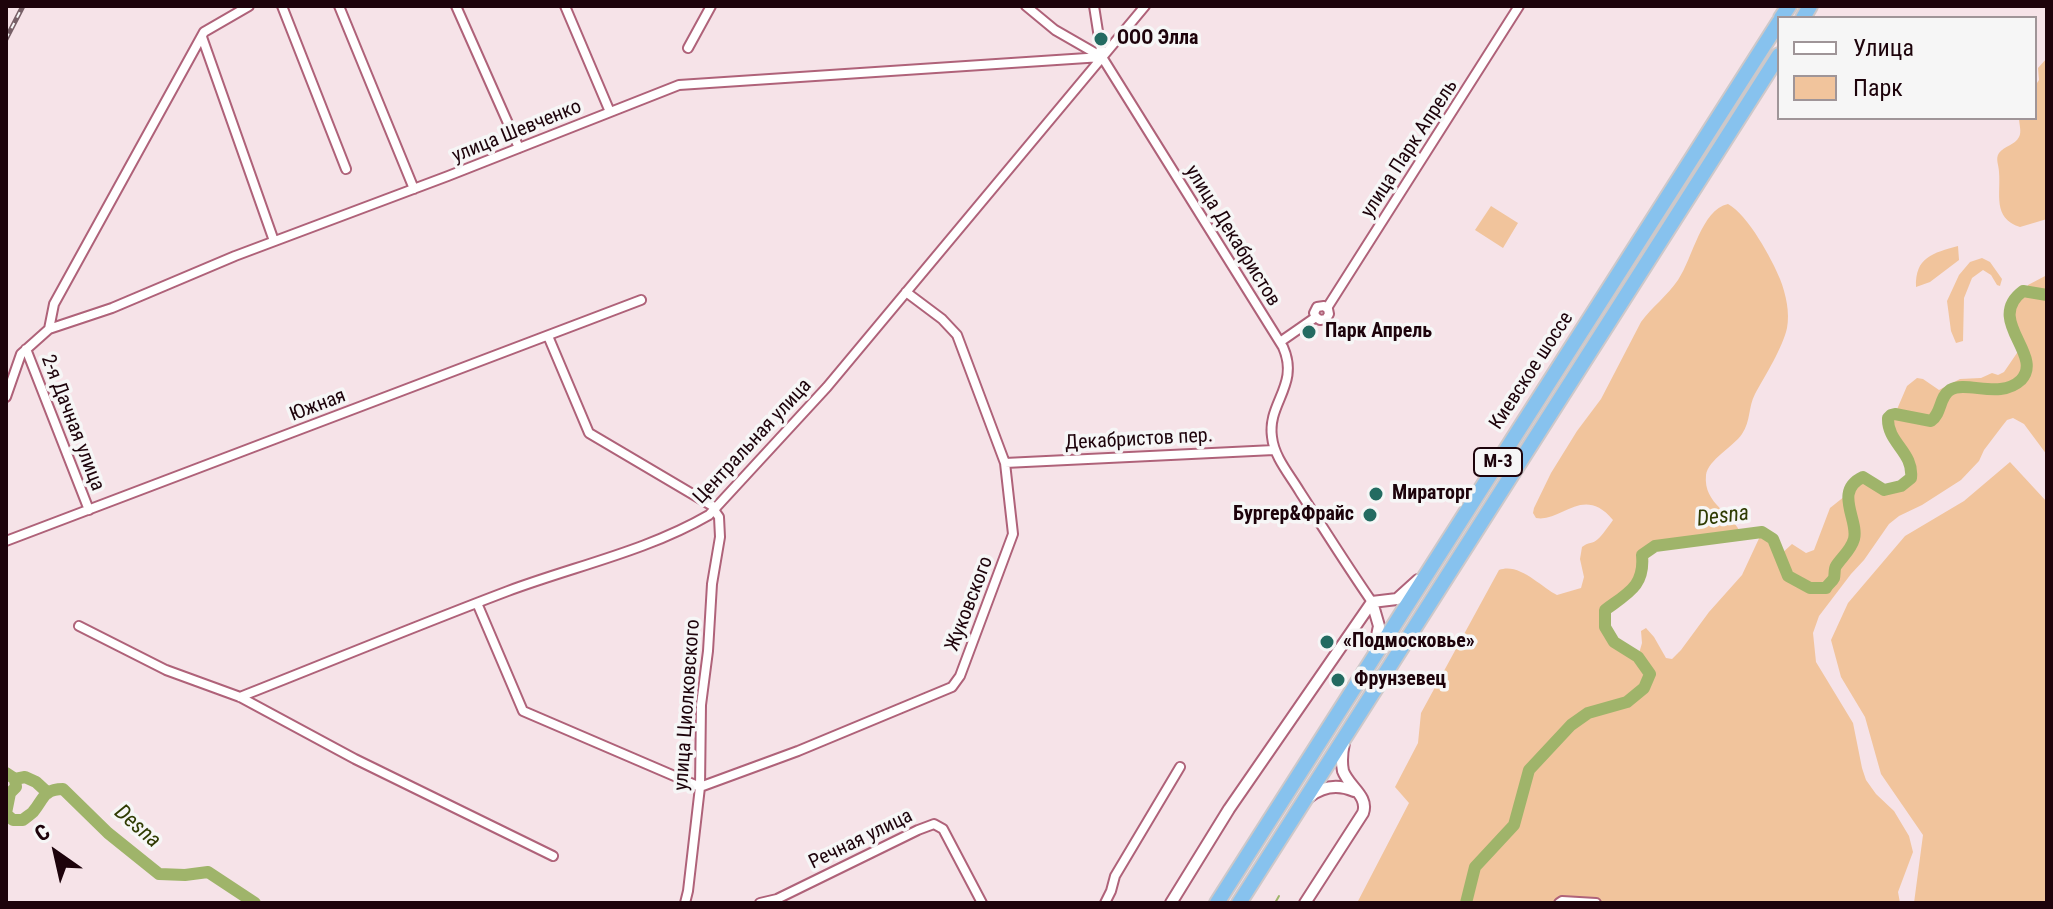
<!DOCTYPE html>
<html>
<head>
<meta charset="utf-8">
<style>
  body { margin:0 }
  #map { position:relative; width:2053px; height:909px; overflow:hidden; background:#f6e3e8; font-family:"Roboto Condensed",sans-serif }
  canvas { display:block }
  .frame { position:absolute; inset:0; border:8px solid #1d030b; pointer-events:none }
  .legend { position:absolute; left:1777px; top:16px; width:260px; height:104px; box-sizing:border-box; background:#f6f6f6; border:2px solid #9f9598; margin:0; padding:10px 14px; list-style:none; font-size:24px; color:#1d030b }
  .legend li { display:flex; align-items:center; gap:16px; height:40px }
  .legend b { width:40px; border:2px solid #9f9598 }
  .north { position:absolute; left:16px; top:813px; width:80px; height:80px; -webkit-text-stroke:6px #f6f6f6; paint-order:stroke; rotate:326deg; font-size:22px; font-weight:700; line-height:32px; text-align:center; color:#1d030b }
  .north::after { content:''; display:block; margin:auto; width:28px; height:36px; background:#1d030b; clip-path:polygon(50% 0,100% 100%,50% 72%,0 100%) }
</style>
</head>
<body>
<div id="map">
<canvas width="2053" height="909"></canvas>
<div class="frame"></div>
<ul class="legend">
<li><b style="height:10px;background:#fff"></b>Улица</li>
<li><b style="height:22px;background:#f1c49c"></b>Парк</li>
</ul>
<div class="north">С</div>
</div>
<script>
const g = document.querySelector('canvas').getContext('2d');
g.lineJoin = 'round';
function fillPath(path, color) { g.fillStyle = color; g.fill(path, 'evenodd'); }
function strokePath(path, color, width, dash) { g.strokeStyle = color; g.lineWidth = width; g.lineCap = dash ? 'butt' : 'round'; g.setLineDash(dash || []); g.stroke(path); }
function drawText(font, color, halo, rows, align = 'center') {
  g.font = font + ' "Roboto Condensed",sans-serif'; g.lineWidth = 7; g.setLineDash([]); g.textBaseline = 'middle'; g.strokeStyle = halo; g.fillStyle = color; for (const [text, x, y, turn = 0] of rows) {
    g.save(); g.translate(x, y); g.rotate((+turn || 0) * Math.PI / 180); g.textAlign = isNaN(turn) ? turn : align; if (halo) g.strokeText(text, 0, 0); g.fillText(text, 0, 0); g.restore();
  }
}
fillPath(new Path2D(`
  M2047,58V219L2020,227C1992,218 2001,194 1999,172C1999,165 1995,159 1999,153C2004,146 2015,145 2019,137C2022,132 2019,124 2019,118H2035V86L2039,80L2038,68Z
  M1728,204C1748,215 1772,259 1780,279C1786,294 1790,313 1787,328C1783,347 1765,376 1755,394C1748,407 1751,421 1742,434C1733,447 1708,460 1706,475C1703,505 1733,512 1742,536L1655,546L1642,555C1645,586 1628,593 1605,610C1606,639 1615,643 1638,657L1642,643L1641,631L1646,628L1654,637L1666,658L1672,659L1681,650L1709,612L1742,575L1762,532L1773,539L1780,555L1792,544L1806,553L1814,550L1830,508L1850,492L1859,478L1863,477L1884,490C1952,480 1875,440 1891,415L1895,414L1907,386L1917,378L1923,379L1939,390L1960,379L1981,378L1992,373L1998,375L2004,372L2017,353L2023,351C2013,331 1997,303 2027,290L2028,285L2047,275V455L2024,424L2013,418L2007,420L2003,425L1984,450L1979,461L1961,480L1922,505L1899,516L1889,524L1864,560L1851,574L1819,616L1813,633L1816,662L1853,723L1862,768L1866,780L1876,794L1894,811L1909,836L1913,852L1898,892L1900,903H1357L1409,803L1395,787L1418,743L1421,713L1499,570C1519,562 1541,587 1557,595L1581,588L1584,577L1580,559L1582,547C1588,542 1593,544 1598,539C1601,537 1610,524 1613,520C1583,484 1561,523 1536,518L1533,513L1534,508L1551,473L1577,431L1601,399L1641,322C1652,307 1667,296 1678,280C1693,258 1701,210 1728,204Z
  M1491,206L1518,223L1503,248L1475,230Z
  M1958,246L1959,260L1930,282L1916,287C1915,257 1933,253 1958,246Z
  M1982,258L1990,262L2002,279L2000,286L1997,285L1991,275L1983,270L1972,278L1964,298L1963,341L1956,343L1951,331L1947,301L1959,275L1970,262Z
  M2010,462L2047,502V903H1914L1923,835L1881,774L1865,717L1841,677L1831,640L1848,603L1905,536L1964,501Z`), '#f1c49c');
strokePath(new Path2D(`
  M1275,903L1279,896`), '#9fb46a', 2);
strokePath(new Path2D(`
  M6,773L15,779L16,787L10,793L6,813
  M15,779L25,777L36,782L48,793
  M6,814L13,820H23C26,817 30,815 33,812C44,799 43,789 63,789L108,833L159,874L185,875L208,872L255,903
  M1466,903L1475,867L1514,825L1529,770L1571,725L1588,713L1627,702L1644,688L1650,674L1638,657L1614,642L1605,627V610C1628,593 1645,586 1642,555L1655,546L1762,532L1773,539L1788,576L1810,588H1826C1828,584 1832,582 1834,578C1835,574 1834,569 1836,566C1842,557 1851,550 1854,539C1859,520 1833,491 1863,477L1884,490L1901,486L1911,478C1914,452 1887,443 1888,418L1891,415L1895,414L1931,421C1942,413 1939,397 1950,390C1967,380 2000,400 2021,380C2045,355 1984,320 2023,291L2047,295`), '#9fb46a', 12);
const minor = new Path2D(`
  M282,6L346,169
  M339,6L414,189
  M456,6L519,148
  M565,6L610,112
  M1026,6L1055,30L1102,57L1283,347C1300,385 1267,403 1272,437C1274,457 1290,475 1300,492C1324,529 1347,566 1372,602
  M202,37L274,241
  M688,48L711,6
  M1327,308L1519,6
  M49,329L54,304L204,32L249,6
  M548,336L589,433L716,508
  M1280,342L1316,317L1320,320L1326,319L1329,314L1328,309L1324,306L1317,307L1314,313L1316,317
  M26,349L89,510
  M6,397L21,354L49,329L112,308L235,256L448,176L679,85L1102,57L1094,6
  M1005,463L1274,450
  M6,541L641,300
  M477,603L523,711L700,787L798,751L952,687L960,676L1013,534L1005,463L957,335L942,319L906,292
  M79,626L166,670L240,697L355,759L553,856
  M240,697C329,662 418,625 508,591C575,566 647,551 709,515L827,387L1145,6
  M685,903L688,891L700,787L701,705L708,651L712,584L720,537L719,517L714,510
  M760,903L777,899L918,830L934,824L943,829L982,903
  M1105,903L1111,891L1115,876L1180,767
  M1559,903L1562,901L1596,903`);
const tertiary = new Path2D(`
  M1372,602L1397,599L1418,580
  M1372,602L1379,626L1374,650
  M1309,797C1323,786 1338,784 1354,791
  M1171,903L1229,809L1372,602
  M1305,903L1363,813C1369,796 1349,787 1343,771C1341,761 1342,752 1344,743`);
const trunk = new Path2D(`
  M1781,18L1789,6
  M1803,18L1810,6
  M1217,903L1779,22
  M1239,903L1779,55`);
strokePath(minor, '#af6279', 12);
strokePath(tertiary, '#af6279', 14);
strokePath(trunk, '#cdc8c9', 18);
strokePath(minor, '#fff', 8);
strokePath(tertiary, '#fff', 10);
strokePath(trunk, '#87c2ee', 14);
const rail = new Path2D(`
  M6,39L23,6`);
strokePath(rail, '#776067', 5);
strokePath(rail, '#f6f6f6', 2, [6]);
for (const [x, y, r, color] of [
  [1101,39,8,"#236b61"],
  [1309,332,8,"#236b61"],
  [1376,494,8,"#236b61"],
  [1370,515,8,"#236b61"],
  [1327,642,8,"#236b61"],
  [1338,680,8,"#236b61"]
]) { const dot = new Path2D(); dot.arc(x, y, r, 0, 2 * Math.PI); g.fillStyle = color; g.fill(dot); strokePath(dot, '#f6f6f6', 3); }
for (const [x, y, w] of [
  [1498,462,48]
]) { const box = new Path2D(); box.roundRect(x - w / 2, y - 14, w, 28, 6); g.fillStyle = '#f6f6f6'; g.fill(box); strokePath(box, '#1d030b', 2); }
drawText('bold 18px', '#1d030b', null, [
  ["М-3",1498,462]
]);
drawText('bold 20px', '#1d030b', '#f6f6f6', [
  ["ООО Элла",1117,39],
  ["Парк Апрель",1325,332],
  ["Мираторг",1392,494],
  ["Бургер&Фрайс",1354,515,"right"],
  ["«Подмосковье»",1343,642],
  ["Фрунзевец",1354,680]
], 'left');
drawText('20px', '#1d030b', '#f6f6f6', [
  ["улица Шевченко",517,132,-22],
  ["улица Парк Апрель",1410,149,-57],
  ["улица Декабристов",1232,236,58],
  ["Киевское шоссе",1532,371,-57],
  ["Южная",318,406,-21],
  ["2-я Дачная улица",72,423,69],
  ["Декабристов пер.",1139,440,-3],
  ["Центральная улица",753,442,-47],
  ["Жуковского",970,604,-69],
  ["улица Циолковского",688,705,-86],
  ["Речная улица",861,840,-26]
]);
drawText('italic 22px', '#2f3b02', '#f6f6f6', [
  ["Desna",1723,517,-7],
  ["Desna",137,827,41]
]);
</script>
</body>
</html>
